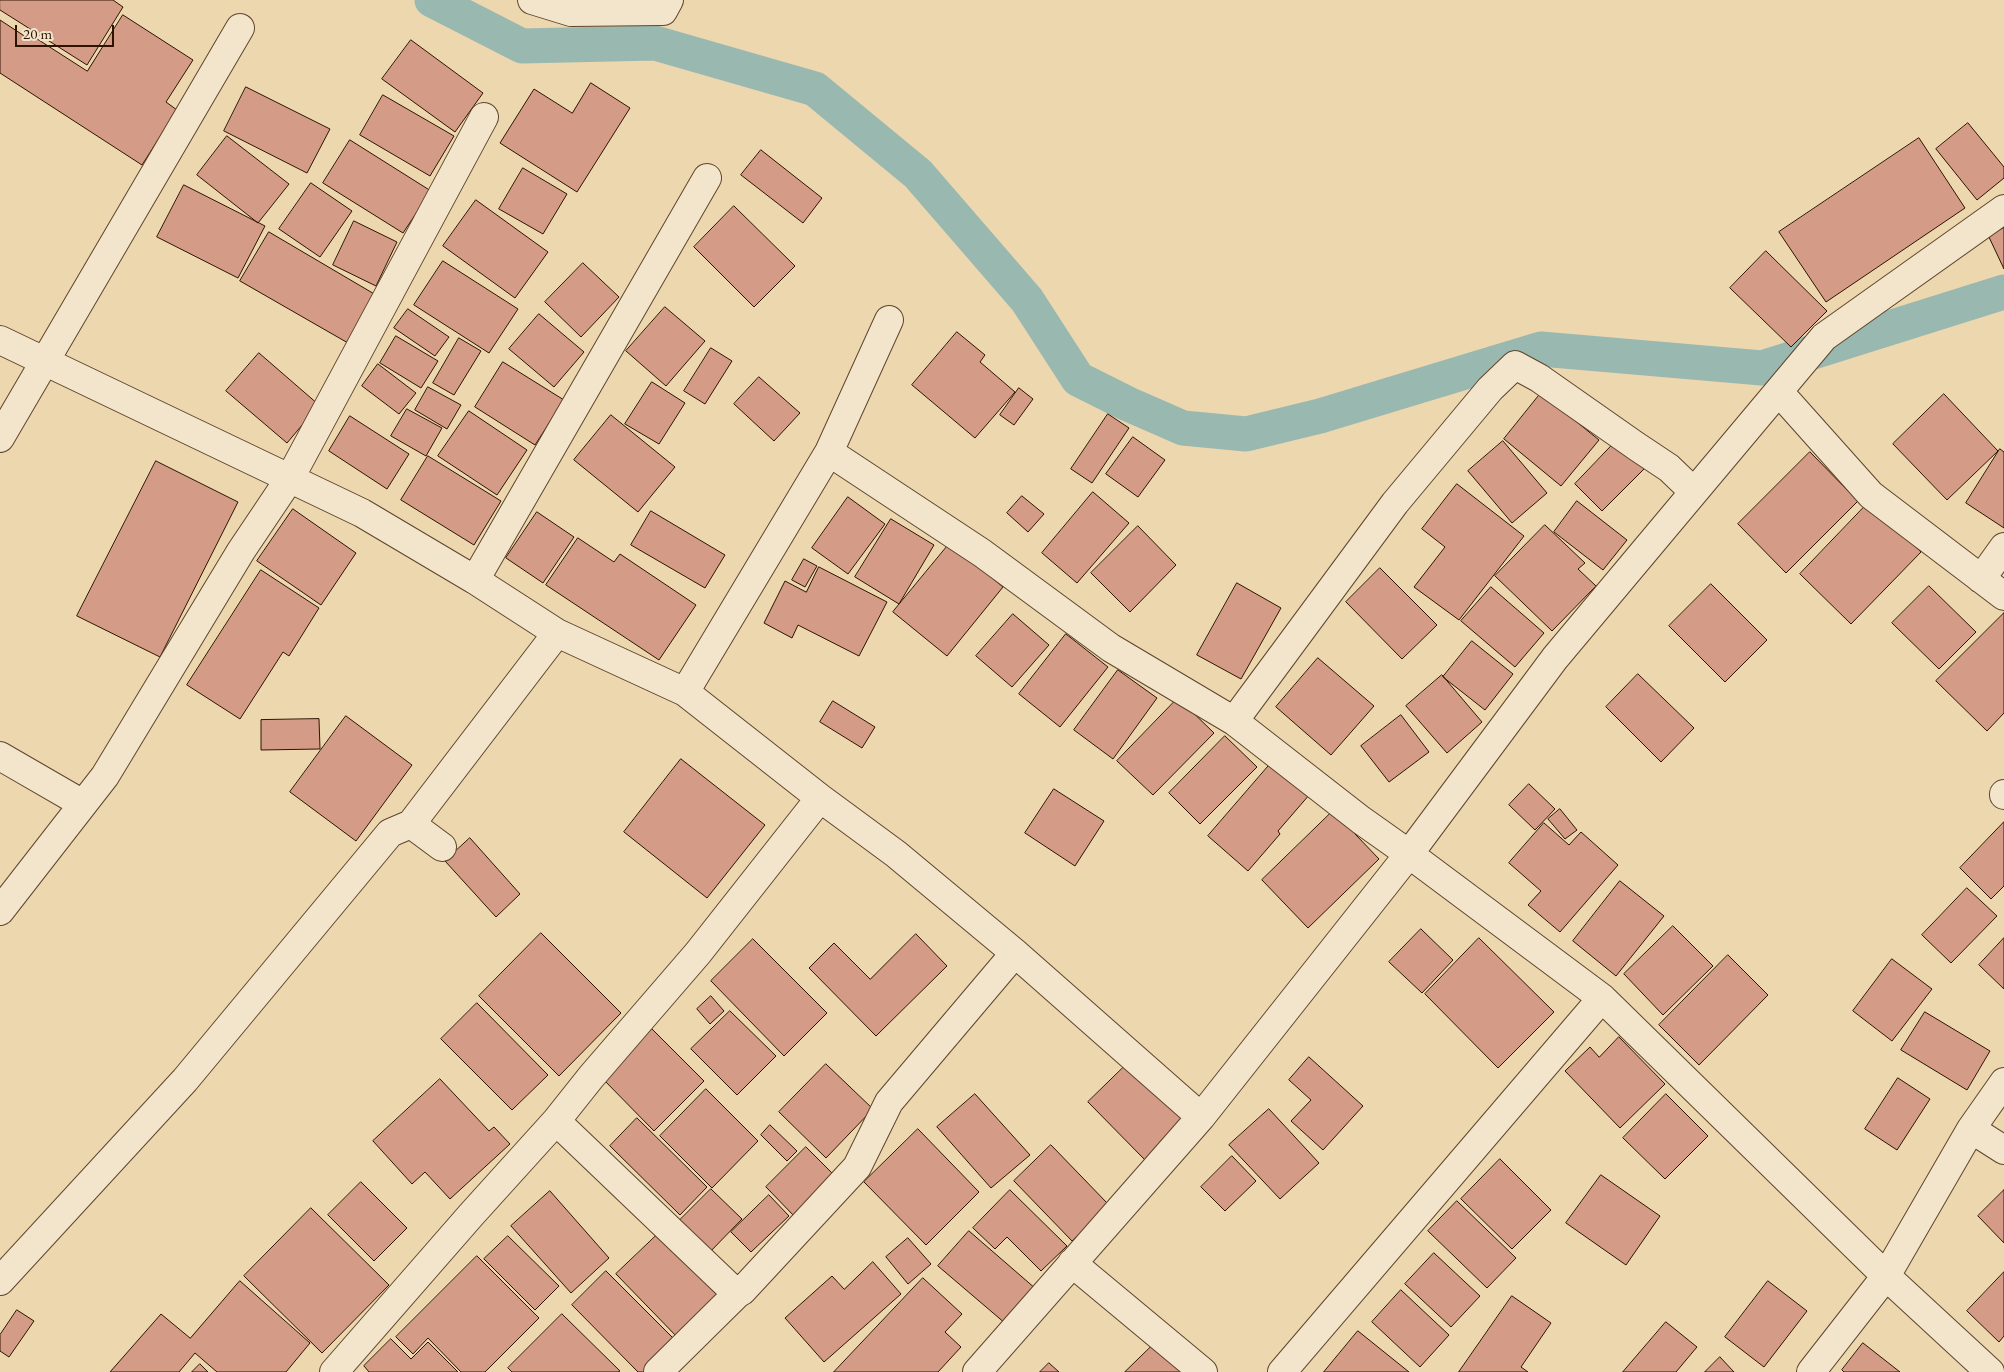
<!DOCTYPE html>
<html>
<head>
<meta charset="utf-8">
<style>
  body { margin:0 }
  #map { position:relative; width:2004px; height:1372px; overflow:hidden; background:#ecd7af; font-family:"EB Garamond",serif }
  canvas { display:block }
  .scale { position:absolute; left:15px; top:25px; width:99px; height:22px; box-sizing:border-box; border:2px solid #2e1400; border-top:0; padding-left:6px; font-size:15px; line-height:18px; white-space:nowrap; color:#2e1400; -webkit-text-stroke:4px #f3e5cb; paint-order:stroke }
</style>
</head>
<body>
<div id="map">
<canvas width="2004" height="1372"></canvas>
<div class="scale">20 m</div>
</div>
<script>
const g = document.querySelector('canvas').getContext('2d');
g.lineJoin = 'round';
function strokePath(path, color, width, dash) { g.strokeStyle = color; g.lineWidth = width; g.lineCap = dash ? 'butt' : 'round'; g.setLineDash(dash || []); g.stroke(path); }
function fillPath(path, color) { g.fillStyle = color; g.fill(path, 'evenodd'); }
strokePath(new Path2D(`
  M432,0L522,46L655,43L815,89L918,174L1027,300L1078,379L1128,404L1183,428L1246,434L1320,416L1541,349L1762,368L2004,292`), '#99b8b0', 35);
const building = new Path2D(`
  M0,0H113L123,7L87,65L0,10Z
  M123,15L193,60L166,102L177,110L142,165L0,73V20L29,39L31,35L87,71Z
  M411,40L483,93L455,132L382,79Z
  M591,83L630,108L577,192L500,143L534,89L572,113Z
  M246,87L330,129L307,173L224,131Z
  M383,95L454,136L430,176L360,135Z
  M1968,123L2004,167V178L1977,200L1936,149Z
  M227,136L289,184L258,223L197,175Z
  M1919,138L1965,208L1826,302L1779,232Z
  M350,140L431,191L403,233L323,183Z
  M761,150L822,198L803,223L741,175Z
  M523,168L567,194L543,234L499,209Z
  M311,183L352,211L320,257L279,229Z
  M184,185L265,226L238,278L157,237Z
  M476,200L548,252L515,298L443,246Z
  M734,206L795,266L754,307L694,247Z
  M354,221L397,242L376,286L333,265Z
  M2004,228V269L1988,235Z
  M269,232L376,295L348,343L240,281Z
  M1766,251L1827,311L1791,347L1730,288Z
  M443,261L518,309L489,353L414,305Z
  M583,263L619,297L581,337L545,302Z
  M665,307L705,341L666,386L626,351Z
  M408,309L449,337L435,356L394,328Z
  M539,314L584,352L554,387L509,349Z
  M957,332L985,355L980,362L1015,392L975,438L912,385Z
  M396,336L438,361L421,388L380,363Z
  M459,338L481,351L454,395L433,383Z
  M711,348L732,361L705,404L684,391Z
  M259,353L319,405L287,443L226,391Z
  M503,362L564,400L535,445L475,407Z
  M378,364L416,393L399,414L362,386Z
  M759,377L800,413L774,441L734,404Z
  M652,382L685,403L659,444L625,424Z
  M428,387L461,405L447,429L415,410Z
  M1019,388L1033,399L1014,425L1000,415Z
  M1541,393L1599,440L1561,486L1504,439Z
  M1944,394L1998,451L1947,500L1893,444Z
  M407,409L442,428L426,456L391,436Z
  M469,411L527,450L497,495L438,456Z
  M1108,414L1129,428L1092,483L1071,469Z
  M611,415L675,467L638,512L574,460Z
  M350,416L409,454L387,489L329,451Z
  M1133,437L1165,460L1138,497L1106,474Z
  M1618,439L1646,467L1602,511L1575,484Z
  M1503,441L1547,493L1512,523L1468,471Z
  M2000,449L2004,452V528L1966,503Z
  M1810,452L1858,501L1786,573L1738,524Z
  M428,456L501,501L474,545L401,500Z
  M156,461L238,502L160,657L77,616Z
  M1457,484L1524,536L1459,620L1414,587L1445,547L1422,529Z
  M1093,492L1129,523L1077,583L1042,553Z
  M1022,496L1044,514L1028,532L1007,513Z
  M848,497L885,524L848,574L812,548Z
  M1577,501L1627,540L1603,570L1554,532Z
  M1869,502L1921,552L1851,624L1800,574Z
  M293,509L356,553L321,605L257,561Z
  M651,511L725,555L705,588L631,545Z
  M537,512L574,537L543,583L506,558Z
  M891,519L934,545L899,604L855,577Z
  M1545,525L1585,563L1578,569L1596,586L1552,631L1495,576Z
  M1138,526L1176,565L1130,612L1091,573Z
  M578,538L614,562L620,554L696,605L659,660L546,585Z
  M950,543L1003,587L947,656L893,612Z
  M804,559L817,566L805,587L792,580Z
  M819,567L887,602L859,656L798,625L792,638L764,623L785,581L806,592Z
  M1380,568L1437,625L1402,659L1346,602Z
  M261,570L319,608L289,656L283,652L240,719L187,685Z
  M1237,583L1281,608L1241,679L1197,655Z
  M1711,584L1767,640L1725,682L1669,626Z
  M1929,586L1976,632L1939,669L1892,623Z
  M1491,587L1544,633L1515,667L1461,621Z
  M2004,613V713L1987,731L1936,681Z
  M1013,614L1049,645L1012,687L976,656Z
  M1066,634L1108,667L1060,727L1019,694Z
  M1472,641L1513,674L1485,710L1443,677Z
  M1318,658L1374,706L1331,755L1276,707Z
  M1118,670L1157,698L1113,759L1074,730Z
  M1638,674L1694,728L1661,762L1606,707Z
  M1442,675L1482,722L1447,753L1406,706Z
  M1178,698L1214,733L1153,795L1117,761Z
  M833,701L875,727L862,748L820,722Z
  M1401,715L1429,752L1389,782L1361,746Z
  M346,716L412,765L356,841L290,792Z
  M319,719L320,749L261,750V720Z
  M1225,736L1257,767L1200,824L1169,793Z
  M681,759L765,825L707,898L624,832Z
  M1272,762L1310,794L1278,831L1280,834L1248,871L1208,836Z
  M1529,784L1555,809L1535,830L1509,805Z
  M1054,789L1104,821L1075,866L1025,833Z
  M1560,809L1577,830L1565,839L1548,819Z
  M1333,811L1379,859L1308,928L1262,880Z
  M2004,822V886L1991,899L1960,868Z
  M1544,823L1569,845L1581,832L1618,865L1560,932L1528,905L1541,891L1509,863Z
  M470,838L520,894L496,917L445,861Z
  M1620,881L1664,916L1616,976L1573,941Z
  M1967,888L1997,916L1951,963L1922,935Z
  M1673,926L1713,966L1663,1015L1624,974Z
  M1421,929L1453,960L1422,993L1389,962Z
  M541,933L621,1013L559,1076L479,996Z
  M916,934L947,966L876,1036L809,968L834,943L870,979Z
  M1479,938L1554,1012L1498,1068L1425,994Z
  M2004,938V989L1979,965Z
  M753,939L827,1013L784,1056L711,981Z
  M1728,955L1768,995L1699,1065L1659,1025Z
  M1892,959L1932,989L1892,1041L1853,1011Z
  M711,996L724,1011L710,1024L697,1009Z
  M477,1003L548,1075L512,1110L441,1039Z
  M730,1011L776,1056L737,1095L691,1049Z
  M1925,1012L1990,1051L1967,1090L1901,1050Z
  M652,1029L704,1081L654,1131L602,1078Z
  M1619,1037L1665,1084L1620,1128L1565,1071L1590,1047L1599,1057Z
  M1309,1057L1363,1106L1323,1150L1291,1121L1311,1100L1289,1080Z
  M826,1064L873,1109L826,1158L779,1112Z
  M1127,1064L1185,1122L1146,1161L1088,1102Z
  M1898,1078L1930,1099L1897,1150L1865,1129Z
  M440,1079L489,1131L494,1127L510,1144L450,1199L425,1172L412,1184L373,1141Z
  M706,1089L758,1141L712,1188L660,1136Z
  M975,1094L1030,1155L991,1188L937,1127Z
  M1666,1094L1708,1136L1665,1179L1623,1138Z
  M1269,1109L1319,1163L1280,1199L1229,1145Z
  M637,1118L707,1187L680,1215L610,1146Z
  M770,1125L797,1151L787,1161L761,1135Z
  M918,1129L979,1192L926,1245L864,1182Z
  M1051,1145L1109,1205L1072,1241L1014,1181Z
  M806,1147L836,1177L795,1217L766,1187Z
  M1232,1156L1256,1181L1225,1211L1201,1187Z
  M1500,1159L1551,1210L1512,1249L1461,1199Z
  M1601,1175L1660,1216L1626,1265L1566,1223Z
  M361,1182L407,1228L374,1261L328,1215Z
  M711,1189L742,1219L707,1255L676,1224Z
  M1010,1190L1067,1246L1041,1271L1007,1237L995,1249L973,1228Z
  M2004,1190V1243L1978,1216Z
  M550,1191L609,1258L571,1293L511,1226Z
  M769,1195L789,1216L751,1252L731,1232Z
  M1457,1201L1516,1258L1487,1288L1428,1231Z
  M311,1208L389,1285L322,1353L244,1276Z
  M969,1231L1036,1289L1006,1324L938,1266Z
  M658,1234L722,1300L680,1340L616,1274Z
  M508,1236L559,1286L535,1310L484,1259Z
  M908,1238L931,1264L908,1284L886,1257Z
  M1434,1253L1480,1296L1451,1327L1405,1284Z
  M477,1256L539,1318L485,1372H461L428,1338L413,1354L396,1337Z
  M873,1262L901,1294L824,1362L785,1318L832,1276L844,1289Z
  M606,1271L678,1343L649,1372H638L572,1305Z
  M2004,1272V1336L1999,1342L1967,1311Z
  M923,1278L962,1314L945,1332L961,1347L938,1372H834Z
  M240,1281L310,1343L286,1372H217L195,1353L179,1372H110L161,1314L190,1338Z
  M1768,1281L1807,1311L1764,1367L1725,1337Z
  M1401,1290L1449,1335L1420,1367L1372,1322Z
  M1512,1296L1551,1323L1521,1367L1528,1372H1459Z
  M17,1310L34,1321L9,1357L0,1351V1335Z
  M562,1314L620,1371L618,1372H512L508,1368Z
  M1666,1322L1697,1347L1676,1372H1623Z
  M1358,1331L1409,1372H1324Z
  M391,1339L411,1359L428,1342L458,1372H369L364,1366Z
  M1863,1343L1900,1372H1844L1842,1370Z
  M1154,1344L1181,1372H1125Z
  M1720,1357L1734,1372H1705Z
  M1049,1363L1059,1372H1040Z
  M200,1364L208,1372H192Z`);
fillPath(building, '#d49b87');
strokePath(building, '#2e1400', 1);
const street = new Path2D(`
  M532,0L571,12L663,11L669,0
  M0,340L362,513L475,580L557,633L685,692L820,798L896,854L1015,953L1201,1117L1409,854L1602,998L1886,1276L1990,1372
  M1779,392L1871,495L2004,596
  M0,438L240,28
  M829,452L982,553L1111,648L1234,721L1361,820L1409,854L1555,658L1694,492
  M1981,579L2004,547
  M475,580L707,178
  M685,692L829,452L889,320
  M1234,721L1395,503L1490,389L1515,365L1539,378L1636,446L1669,468L1694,492L1824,337L2004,209
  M0,756L83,804
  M2004,794V795
  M411,824L557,633
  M0,911L105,776L241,551L290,478L484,117
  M556,1121L737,1294
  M1971,1129L2004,1150
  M1072,1263L1203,1372
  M0,1281L185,1080L390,833L411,824L442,847
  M334,1372L471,1215L556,1121L591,1077L698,953L820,798
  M658,1372L737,1294L742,1291L857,1167L889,1102L1015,953
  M977,1372L1201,1117
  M1282,1372L1602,998
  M1811,1372L1886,1276L1971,1129L2004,1082`);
strokePath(street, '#5e452c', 30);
strokePath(street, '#f3e5cb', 28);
</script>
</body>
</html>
